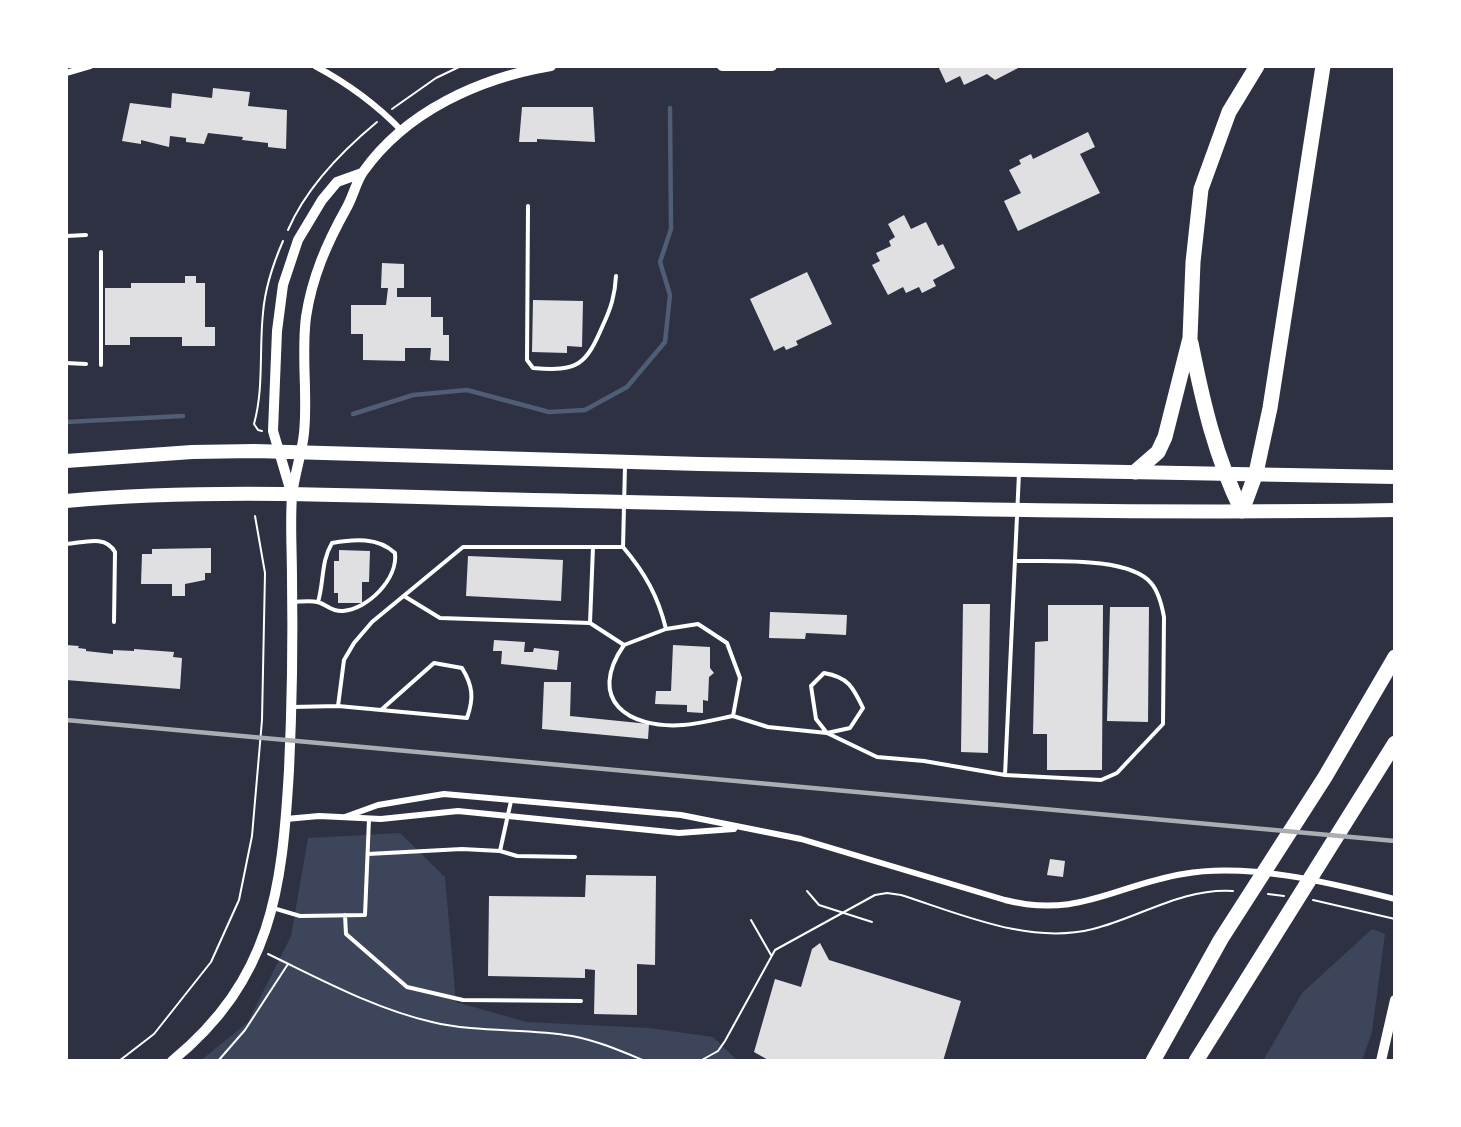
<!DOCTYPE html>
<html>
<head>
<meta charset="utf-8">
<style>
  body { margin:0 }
  #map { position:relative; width:1461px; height:1127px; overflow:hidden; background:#2d3142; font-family:"Space Grotesk",sans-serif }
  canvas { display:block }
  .frame { position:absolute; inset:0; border:68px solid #fff; pointer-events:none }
</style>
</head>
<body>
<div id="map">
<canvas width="1461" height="1127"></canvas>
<div class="frame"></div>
</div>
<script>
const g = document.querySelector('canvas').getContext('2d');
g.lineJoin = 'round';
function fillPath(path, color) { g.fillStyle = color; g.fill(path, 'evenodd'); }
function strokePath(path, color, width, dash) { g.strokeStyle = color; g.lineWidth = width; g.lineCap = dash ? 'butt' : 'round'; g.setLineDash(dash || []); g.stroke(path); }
fillPath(new Path2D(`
  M400,833L445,877L456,1002L527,1022L649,1028L713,1037L738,1061H200L248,1022L291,936L308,838Z
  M1372,929L1385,934L1372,1032L1362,1061H1263L1302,993Z`), '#3c4559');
strokePath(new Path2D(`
  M353,414L413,395L467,390L549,412L585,410L627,387L665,342L670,295L660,262L671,229L670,108
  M66,422L183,416`), '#4f5d75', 4.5);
fillPath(new Path2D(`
  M938,66H1022L995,80L987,74L964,85L960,76L946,83Z
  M213,88L250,92L248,106L287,110L286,149L268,147V143L242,140L243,137L208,133L204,144L186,142V138L170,136L169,147L141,140V144L122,141L130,103L171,108L172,93L212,98Z
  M522,107H593L595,142L537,139V142H519Z
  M1088,132L1095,147L1080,154L1100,193L1018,231L1004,201L1021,193L1009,170L1021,164L1019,160L1031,154L1033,159Z
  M904,215L911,229L926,222L938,246L943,244L955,268L933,280L936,286L922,293L919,287L906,293L903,287L888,295L872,265L880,261L876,253L891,246L889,241L895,237L888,224Z
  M382,263L404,264V288H397V297H431V317H443V335H449V361L430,360L431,348H405V361L363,360V334H351V305H386L388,288H381Z
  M807,272L832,324L796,341L798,345L786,350L784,346L774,351L750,299Z
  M185,276H196V283H205V327H215V346H182V337H130V345H105V288H131V283H185Z
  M533,300L583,301L582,347L567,346V353L532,352Z
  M211,548V573H205V580L185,584V596H172V584H141L142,554H152V549Z
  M339,550L370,551L369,582H362V603H338V593H334V561H339Z
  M468,556L563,560L561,601L466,596Z
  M963,604H990L988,753L961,752Z
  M1048,605H1103L1102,770H1047V734H1033L1035,642L1048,641Z
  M1110,607H1149L1148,722L1107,721Z
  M770,612L847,615L846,635L806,633L805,639L769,638Z
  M494,640L525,642L524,652H533L534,648L559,651L557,670L501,664L502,651H493Z
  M66,645L79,646L78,648L86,649V651L113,654V650L134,651V649L174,652L173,657L182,658L180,689L66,680Z
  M673,645L710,647V668L714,673L709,677L708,701L703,700V713L687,712V705L655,704L656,691H671Z
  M544,682H571L570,716L649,724L648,739L542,729Z
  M1050,859L1065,861L1063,877L1047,875Z
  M586,875L656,876L655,965L637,964V1015L594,1014L595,970L585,969V978L488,976L489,896L585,897Z
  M820,943L829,960L961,1001L943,1061H770L754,1052L775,979L801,987L812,949Z`), '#e0e0e3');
strokePath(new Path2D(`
  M392,109L436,78L461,66
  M288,230C306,188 342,151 377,122
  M262,431L258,430L254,424C264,388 259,350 263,313C265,288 273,264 283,241
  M807,891L819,905L872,922
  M1268,894L1284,896
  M1313,900L1395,919
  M751,920L771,955
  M268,954C320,979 375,1009 432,1022C478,1033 526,1028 572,1036C598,1041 621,1051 645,1061
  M119,1061L154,1034L211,962L239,900L252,836L262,720L265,573L255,516
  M218,1061L245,1030L288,964
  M700,1061L718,1051L725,1041L775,950L875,895L887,893L901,895C961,914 1029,945 1093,929C1141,917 1181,888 1233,891`), '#fff', 2);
strokePath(new Path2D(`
  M528,206L527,360L533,368C578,372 586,365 603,325C611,308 615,295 616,276
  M66,236L86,235
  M101,252V365
  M66,363L86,364
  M66,544C83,543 105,534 115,552L114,622
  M1015,561C1049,562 1128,556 1151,583C1158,591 1162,606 1164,617L1163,724L1117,773L1101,780L1005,775L1019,473
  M404,596L440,618L590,623L593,547
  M293,602C300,602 310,600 317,602C327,604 331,612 343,611C368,609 398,579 395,553C378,537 354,539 332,543C321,561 324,582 318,602
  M590,623L624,645L666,629C658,596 645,573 623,547L625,466
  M666,629L698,624L727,643L740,678L733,716L768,727L827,733L877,757L924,761L1005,775
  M624,645C586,700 628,729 683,725C700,724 717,719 733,716
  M824,673C848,677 853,687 863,708L850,728L827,733L816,719L811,686Z
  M338,706L467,718C474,698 473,686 462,668L434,663L381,710
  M292,707L338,706L344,660L354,643L372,622L463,547H623
  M500,851L517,856L575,857
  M368,854L462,849L500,851L511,801
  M273,908L300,916L365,915L369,819
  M345,915L346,934L407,987L463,1000L581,1001`), '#fff', 4);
strokePath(new Path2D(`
  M315,66C347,83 377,105 402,131
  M66,73L90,66
  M345,817L378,805L444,794L681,815L801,839L1005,900C1078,919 1116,885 1183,874C1248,862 1331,883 1395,899
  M286,819L319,816L381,819L458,811L679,833L734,829`), '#fff', 6);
strokePath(new Path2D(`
  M722,66H772
  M291,492L273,431L277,331L283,285L298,240L322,200L337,182L362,173
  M172,1061C272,979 282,890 289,770C292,706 293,642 292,578C292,551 290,523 292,496C294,475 302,454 304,433C308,395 301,356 306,317C312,277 327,243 346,209C353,197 356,182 363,172C406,111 480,78 551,66
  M1381,1061L1395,1000`), '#fff', 10);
strokePath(new Path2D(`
  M66,461L192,452L255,451L700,464L1395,477
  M66,501C221,487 378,497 533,500C820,506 1108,515 1395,510`), '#fff', 14);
strokePath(new Path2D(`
  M1191,343C1203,403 1215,456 1242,511
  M1135,472L1158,452L1165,437L1190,338L1193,262L1201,189L1229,112L1257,66
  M1242,511L1256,473L1270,408L1323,66
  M1153,1061L1221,939L1325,777L1395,657
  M1196,1061L1395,743`), '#fff', 15);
strokePath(new Path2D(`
  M66,720L1395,841`), '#abadb3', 4.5);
</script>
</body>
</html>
